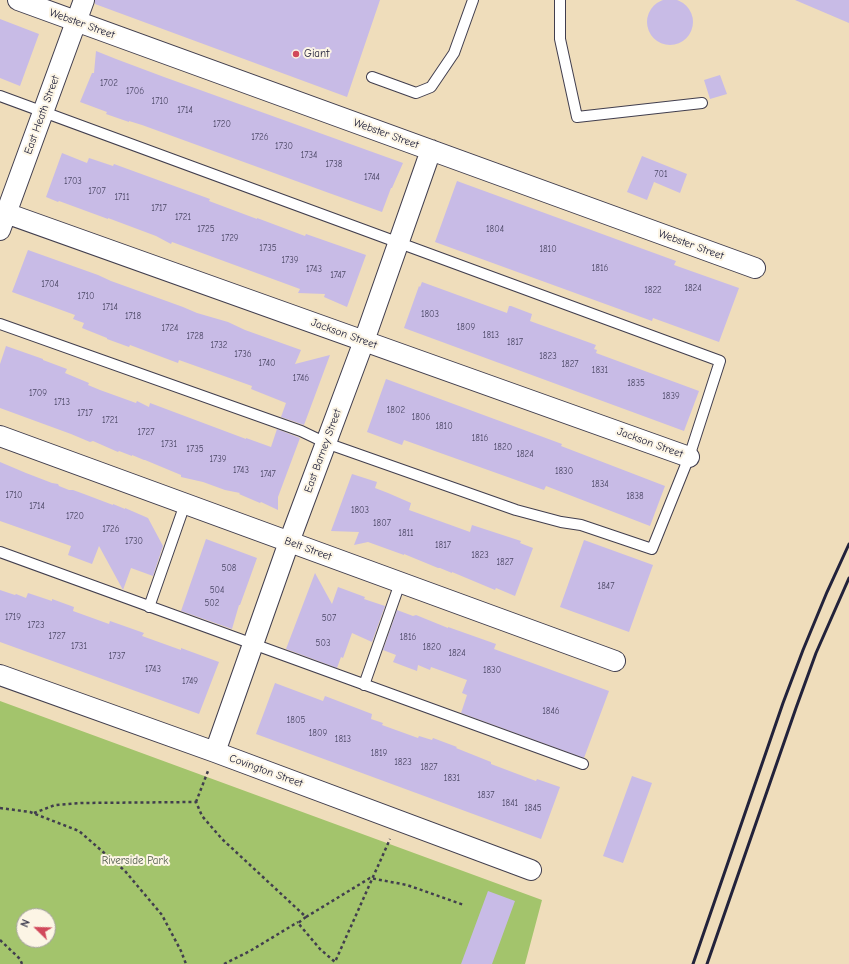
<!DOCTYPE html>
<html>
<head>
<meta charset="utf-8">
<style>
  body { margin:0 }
  #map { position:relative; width:849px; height:964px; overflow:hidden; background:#efddbb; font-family:"Comic Neue",sans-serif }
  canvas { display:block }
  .north { position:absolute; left:16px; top:908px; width:40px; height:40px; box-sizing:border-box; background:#fcf5e5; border:1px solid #a5a1a1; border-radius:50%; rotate:293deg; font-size:11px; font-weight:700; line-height:16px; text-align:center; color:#22223b }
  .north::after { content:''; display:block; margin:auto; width:14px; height:18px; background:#d1495b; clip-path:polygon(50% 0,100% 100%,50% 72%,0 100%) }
</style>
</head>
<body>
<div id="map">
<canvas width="849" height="964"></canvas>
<div class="north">N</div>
</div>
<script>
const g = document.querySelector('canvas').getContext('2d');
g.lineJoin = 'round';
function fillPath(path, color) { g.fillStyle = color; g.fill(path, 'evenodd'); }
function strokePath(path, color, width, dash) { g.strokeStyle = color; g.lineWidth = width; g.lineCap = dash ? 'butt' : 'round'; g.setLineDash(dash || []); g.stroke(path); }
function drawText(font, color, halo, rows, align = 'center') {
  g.font = font + ' "Comic Neue",sans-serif'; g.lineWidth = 4; g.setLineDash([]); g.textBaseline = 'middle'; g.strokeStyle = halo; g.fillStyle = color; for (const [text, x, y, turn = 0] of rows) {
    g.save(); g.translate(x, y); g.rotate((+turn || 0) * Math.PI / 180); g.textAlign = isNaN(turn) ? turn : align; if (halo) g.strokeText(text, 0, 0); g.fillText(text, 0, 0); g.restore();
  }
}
fillPath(new Path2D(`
  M0,701L542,900L525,964H0ZM24,916H48V940H24Z`), '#a3c46c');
fillPath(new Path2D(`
  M647 22a23 23 0 1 1 46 0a23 23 0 1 1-46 0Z
  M95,0H380L347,97L95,4Z
  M795,0H849V23Z
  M0,19L39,34L20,86L0,78Z
  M96,51L116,59L164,77L403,163L392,188H391L382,212L329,193L142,125L129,121V122L106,114L107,112L80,102L92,73H94Z
  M720,75L727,94L710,99L704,80Z
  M62,153L87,163L89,158L113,166L114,164L210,199L209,201L257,219V218L305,236L306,234L366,255L347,307L324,297L325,294L298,293L300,289L172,242L171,244L156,236L108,218V219L59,201L58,202L46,197Z
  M642,156L687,174L680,193L654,182L647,200L627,192Z
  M457,181L676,261L674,265L739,288L719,342L653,318L652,321L435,242Z
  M28,250L98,275L111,281L183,307L197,313L228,322L245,330L301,350L295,364L330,355L304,425L281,417L286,403L251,389L252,386L179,360L178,363L130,345L129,347L107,339V338L82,328L84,323L73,319L75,315L12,292Z
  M422,282L507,313L509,306H511L532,314L530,321L596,345L594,349L597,350L596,353L699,391L684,431L404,328L419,286L420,287Z
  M6,346L43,359V360L67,369L65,373L89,383L88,385L100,390L136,403L137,401L149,407L150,403L246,439V438L271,447L277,429L300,438L278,497V510L261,502L260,503L239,494L240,493L225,490L203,482L181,477V475L145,460H144L132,455V456L119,451L118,452L93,441L90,442L71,434L0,408V364Z
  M386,379L562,444L561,446L665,486L650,526L546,486L544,490L404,440L402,445L367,432Z
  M0,462L26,473L52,483L58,484L59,486L69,490H73L84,494L113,505V504L125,509V508L148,518L163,546L153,576L131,568L123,590L99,546L92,564L68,555L71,546L0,521Z
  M352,474L377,482L375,488L388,493L411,503L409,510L470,532L472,525L521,541L520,543L533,548L515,596L496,588L495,590L452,572V573L440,568H438L404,554V555L368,542L354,545L359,532L331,531Z
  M206,539L257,558L248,583L240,605H239L232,629L181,611Z
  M584,540L653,565L629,632L560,607Z
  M315,573L332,604L338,587L365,597L364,599L385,606L372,642L352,633L343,658L341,657L337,668L286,649Z
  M0,590L15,595L16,594L26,598L28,593L52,601V599L74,607L73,611L109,624L110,621L144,633L142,636L181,650V648L219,662L199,714L0,642Z
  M397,610L413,616L416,615L448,628V627L496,644L494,649L609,691L584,758L461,713L467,695L462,693L467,680L431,667L430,670L418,665L417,671L393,662L396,655L383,650Z
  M275,683L323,701L325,696L372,714L371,719L383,723L382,725L418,738L419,736L432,740L433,738L457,747L456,748L491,762V764L536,781L537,779L560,787L541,839L256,734Z
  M632,776L652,783L623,863L603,856Z
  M488,891L515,901L492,964H461Z`), '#c8bbe6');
const service = new Path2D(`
  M560,0V39L577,117L702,103
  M372,77L416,93L431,87L454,53L473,0
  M0,96L720,361L689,457L652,549L581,525L561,522L516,510L326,443L301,431L0,324
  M0,552L583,764
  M149,607L185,504
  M364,685L400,583`);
const minor = new Path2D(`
  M18,0L755,268
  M0,211L689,457
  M0,230L84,0
  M0,436L615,661
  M0,675L215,752L531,870
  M215,752L289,542L364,341L431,150`);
strokePath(service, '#413e4e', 12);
strokePath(minor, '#413e4e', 22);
strokePath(new Path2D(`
  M196,802L208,771
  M0,808L30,812L79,831L125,871L162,915L181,951L186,964
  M34,813L55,805L81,803L196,802L202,816L222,839L306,917L298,923L320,949L335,962L390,839
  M306,917L370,878L407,885L464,905
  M0,940L20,959L22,964
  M224,964L250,951L298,922`), '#413e4e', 2.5, [3, 3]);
strokePath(service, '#fff', 10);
strokePath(minor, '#fff', 20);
strokePath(new Path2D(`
  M693,964L783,703L803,650L827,592L849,544
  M707,964L796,708L816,653L849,578`), '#22223b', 3);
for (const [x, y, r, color] of [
  [296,54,4,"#d1495b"]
]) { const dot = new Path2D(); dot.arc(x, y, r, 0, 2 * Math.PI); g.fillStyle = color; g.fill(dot); strokePath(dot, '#fcf5e5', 1.5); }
drawText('9px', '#4c4866', null, [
  ["1702",109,83],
  ["1706",135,91],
  ["1710",160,101],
  ["1714",185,110],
  ["1720",222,124],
  ["1726",260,137],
  ["1730",284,146],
  ["1734",309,155],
  ["1738",334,164],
  ["701",661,174],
  ["1744",372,177],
  ["1703",73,181],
  ["1707",97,191],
  ["1711",122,197],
  ["1717",159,208],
  ["1721",183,217],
  ["1725",206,229],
  ["1804",495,229],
  ["1729",230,238],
  ["1735",268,248],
  ["1810",548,249],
  ["1739",290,260],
  ["1816",600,268],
  ["1743",314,269],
  ["1747",338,275],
  ["1704",50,284],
  ["1824",693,288],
  ["1822",653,290],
  ["1710",86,296],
  ["1714",110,307],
  ["1803",430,314],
  ["1718",133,316],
  ["1809",466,327],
  ["1724",170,328],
  ["1813",491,335],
  ["1728",195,336],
  ["1817",515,342],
  ["1732",219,345],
  ["1736",243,354],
  ["1823",548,356],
  ["1740",267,363],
  ["1827",570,364],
  ["1831",600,370],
  ["1746",301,378],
  ["1835",636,383],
  ["1709",38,393],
  ["1839",671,396],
  ["1713",62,402],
  ["1802",396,410],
  ["1717",85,413],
  ["1806",421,417],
  ["1721",110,420],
  ["1810",444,426],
  ["1727",146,432],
  ["1816",480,438],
  ["1731",169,444],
  ["1820",503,447],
  ["1735",195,449],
  ["1824",525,454],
  ["1739",218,459],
  ["1743",241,470],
  ["1830",564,471],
  ["1747",268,474],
  ["1834",600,484],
  ["1710",14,495],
  ["1838",635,496],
  ["1714",37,506],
  ["1803",360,510],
  ["1720",75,516],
  ["1807",382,523],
  ["1726",111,529],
  ["1811",406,533],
  ["1730",134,541],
  ["1817",443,545],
  ["1823",480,555],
  ["1827",505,562],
  ["508",229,568],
  ["1847",606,586],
  ["504",217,590],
  ["502",212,603],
  ["1719",13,617],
  ["507",329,618],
  ["1723",36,625],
  ["1727",57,636],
  ["1816",408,637],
  ["503",323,643],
  ["1731",79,646],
  ["1820",432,647],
  ["1824",457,653],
  ["1737",117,656],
  ["1743",153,669],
  ["1830",492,670],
  ["1749",190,681],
  ["1846",551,711],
  ["1805",296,720],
  ["1809",318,733],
  ["1813",343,739],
  ["1819",379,753],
  ["1823",403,762],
  ["1827",429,767],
  ["1831",452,778],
  ["1837",486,795],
  ["1841",510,803],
  ["1845",533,808]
]);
drawText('11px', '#22223b', '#fcf5e5', [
  ["Webster Street",82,24,20],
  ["East Heath Street",42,115,-70],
  ["Webster Street",386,134,20],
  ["Webster Street",691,245,20],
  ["Jackson Street",344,334,20],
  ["Jackson Street",650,443,20],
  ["East Barney Street",323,451,-70],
  ["Belt Street",308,549,20],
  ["Covington Street",266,771,20]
]);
drawText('11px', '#22223b', '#fcf5e5', [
  ["Giant",304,54]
], 'left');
drawText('11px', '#4f5b4c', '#fcf5e5', [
  ["Riverside Park",135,861]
]);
</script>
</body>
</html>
